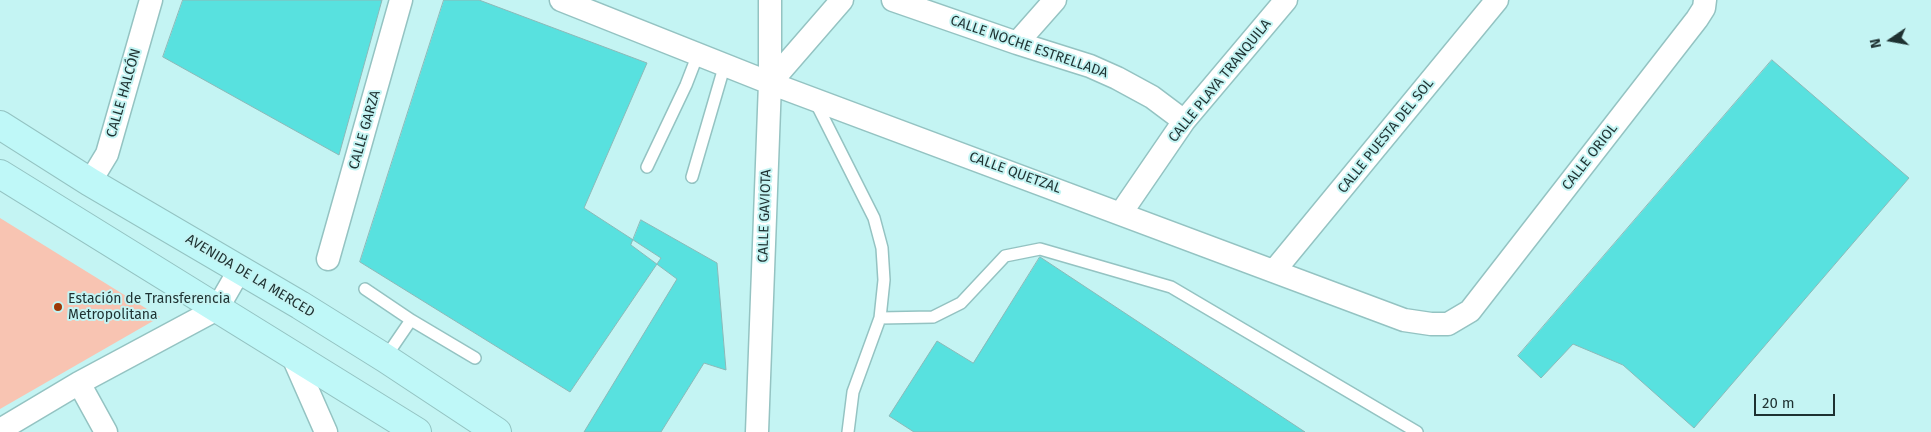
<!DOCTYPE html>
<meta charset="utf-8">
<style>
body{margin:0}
#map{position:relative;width:1931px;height:432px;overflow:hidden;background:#c4f4f3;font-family:"Fira Sans",sans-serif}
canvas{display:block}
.north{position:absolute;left:1866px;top:15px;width:50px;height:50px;-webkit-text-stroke:4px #c4f4f3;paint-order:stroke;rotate:258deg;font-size:14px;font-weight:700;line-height:20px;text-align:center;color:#1e3131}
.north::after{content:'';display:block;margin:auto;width:18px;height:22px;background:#1e3131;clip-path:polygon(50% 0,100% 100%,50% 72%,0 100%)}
.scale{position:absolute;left:1754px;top:394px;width:81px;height:22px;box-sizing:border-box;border:2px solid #1e3131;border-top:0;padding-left:6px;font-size:15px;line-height:18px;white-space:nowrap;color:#1e3131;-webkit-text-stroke:4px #c4f4f3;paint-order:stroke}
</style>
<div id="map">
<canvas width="1931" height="432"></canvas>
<div class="north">N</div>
<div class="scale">20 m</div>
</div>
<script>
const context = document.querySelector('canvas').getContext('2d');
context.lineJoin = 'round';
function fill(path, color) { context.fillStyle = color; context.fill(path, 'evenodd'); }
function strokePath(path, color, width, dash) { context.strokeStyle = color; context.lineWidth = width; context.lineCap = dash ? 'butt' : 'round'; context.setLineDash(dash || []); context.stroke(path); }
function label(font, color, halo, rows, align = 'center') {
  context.font = font + ' "Fira Sans",sans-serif'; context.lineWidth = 4; context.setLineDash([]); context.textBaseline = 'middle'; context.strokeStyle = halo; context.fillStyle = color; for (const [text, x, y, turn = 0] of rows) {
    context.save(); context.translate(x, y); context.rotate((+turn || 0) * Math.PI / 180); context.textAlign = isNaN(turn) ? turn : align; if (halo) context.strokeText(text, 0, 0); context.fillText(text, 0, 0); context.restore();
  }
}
fill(new Path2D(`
 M0 218 160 317 0 409Z`), '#f8c4b2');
const building = new Path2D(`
 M183 0H382L339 155 163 57Z
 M444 0H479L647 63 584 208 661 258 570 392 360 262Z
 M1772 60 1909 178 1694 428 1623 365 1573 344 1541 378 1518 356Z
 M641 220 717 263 726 370 704 363 661 432H584L677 279 631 245Z
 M1040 257 1305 432H914L889 416 937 341 973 363Z`);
fill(building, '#58e1df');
strokePath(building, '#8bb9b8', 1);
const lane = new Path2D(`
 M815 101 874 218 882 248 884 280 880 318 853 392 848 432
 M647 167 686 85 698 54
 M692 177 725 64
 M365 289 411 320
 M880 318 933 317 961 303 1005 256 1040 249 1171 287 1417 432
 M385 358 411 320 475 358`);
const street = new Path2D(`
 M561 0 770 83 1404 320 1431 324H1448L1470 311 1697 19 1704 8 1705 0
 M893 0 1017 43 1090 66 1117 78 1152 97 1184 121
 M1017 43 1055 0
 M770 83 842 0
 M90 182 107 154 151 0
 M1121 213 1184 121 1286 0
 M328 259 401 0
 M1274 271 1497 0
 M293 357 326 432
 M79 383 106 432
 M0 430 79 383 217 309 240 269
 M757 432 770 83V0`);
const secondary = new Path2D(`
 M0 125 90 182 300 305 385 358 497 432
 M0 174 417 432`);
strokePath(lane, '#94c3c2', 14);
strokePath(street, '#94c3c2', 25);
strokePath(secondary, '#94c3c2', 30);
strokePath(lane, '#fff', 11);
strokePath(street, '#fff', 22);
strokePath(secondary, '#bff8f8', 28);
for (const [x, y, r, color] of [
 [58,307,5,"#9d3807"]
]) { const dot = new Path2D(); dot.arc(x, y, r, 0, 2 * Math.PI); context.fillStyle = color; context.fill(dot); strokePath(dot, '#c4f4f3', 2); }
label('14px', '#1e3131', '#c4f4f3', [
 ["CALLE NOCHE ESTRELLADA",1029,47,19],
 ["CALLE PLAYA TRANQUILA",1220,81,-51],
 ["CALLE HALCÓN",124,93,-74],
 ["CALLE GARZA",365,130,-74],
 ["CALLE PUESTA DEL SOL",1386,136,-51],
 ["CALLE ORIOL",1590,157,-52],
 ["CALLE QUETZAL",1015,173,20],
 ["CALLE GAVIOTA",765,216,-88],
 ["AVENIDA DE LA MERCED",250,276,31]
]);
label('14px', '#1e3131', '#c4f4f3', [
 ["Estación de Transferencia",68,299],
 ["Metropolitana",68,315]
], 'left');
</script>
